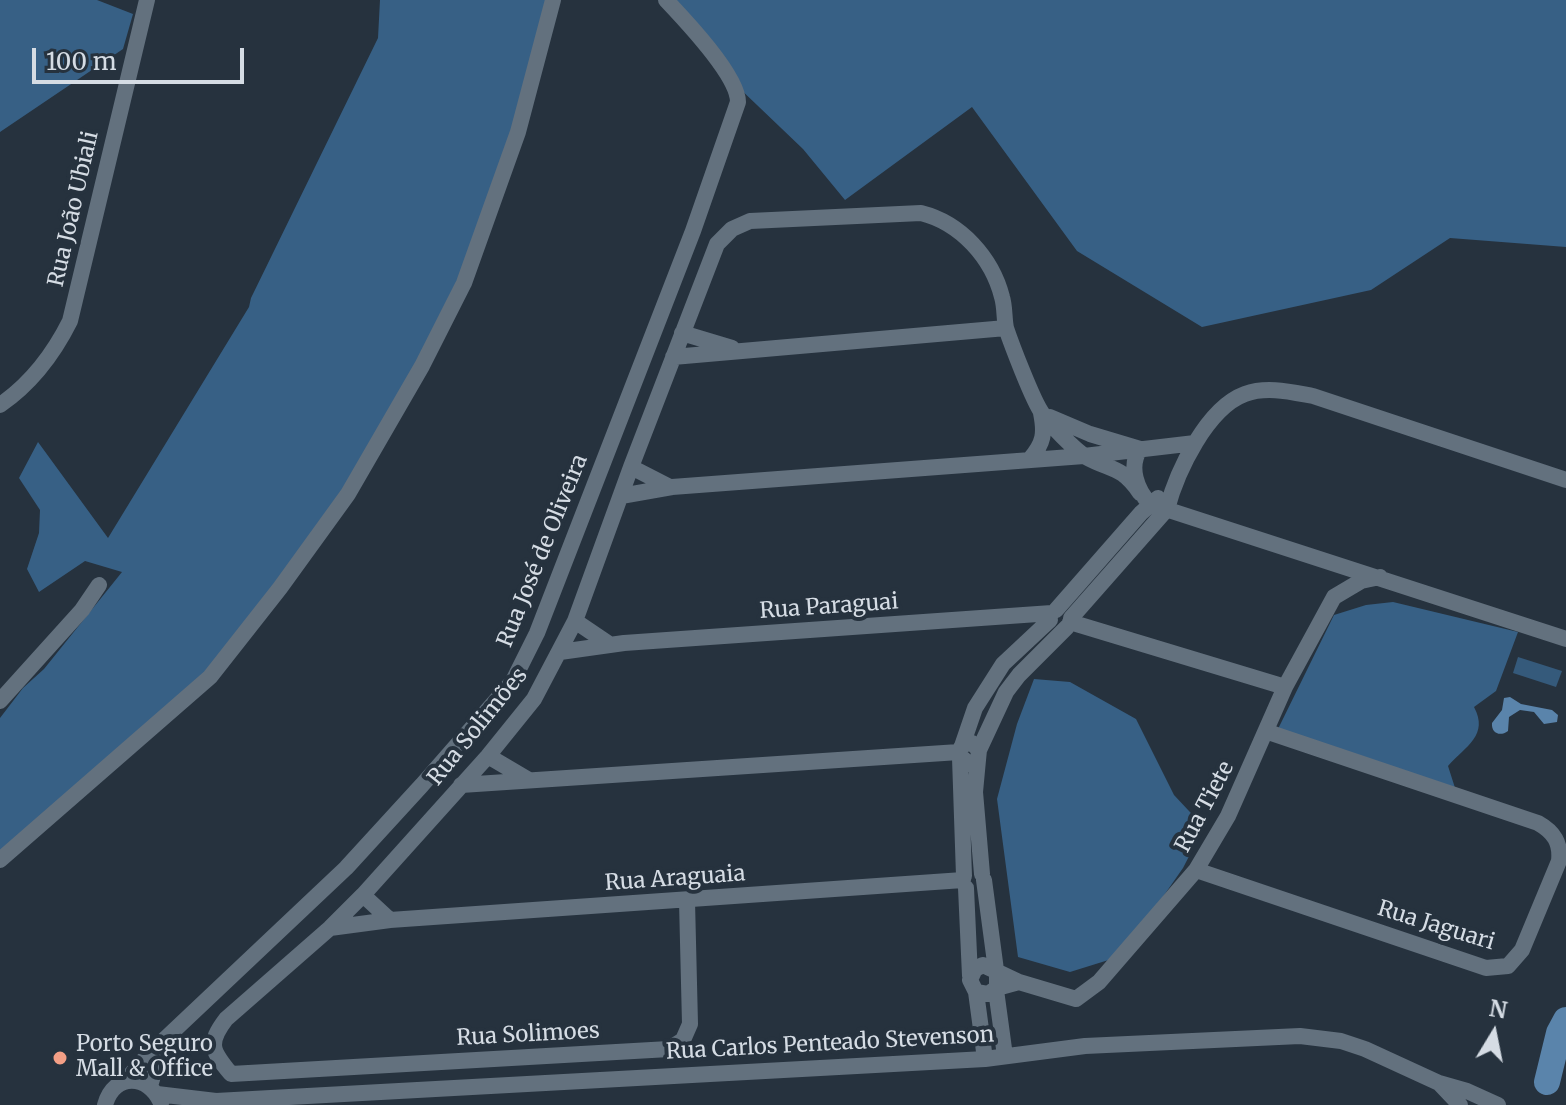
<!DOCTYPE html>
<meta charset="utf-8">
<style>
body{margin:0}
#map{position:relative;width:1566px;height:1105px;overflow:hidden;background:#26323e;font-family:Merriweather,serif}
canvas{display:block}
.north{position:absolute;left:1454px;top:993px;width:80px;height:80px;-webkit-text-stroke:6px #26323e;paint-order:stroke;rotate:10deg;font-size:22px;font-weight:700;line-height:32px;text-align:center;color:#d5dce4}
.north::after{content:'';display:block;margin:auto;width:28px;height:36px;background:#d5dce4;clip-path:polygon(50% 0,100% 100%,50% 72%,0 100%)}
.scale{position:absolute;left:32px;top:48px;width:212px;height:36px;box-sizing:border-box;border:4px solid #d5dce4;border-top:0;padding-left:10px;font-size:24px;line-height:28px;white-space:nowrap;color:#d5dce4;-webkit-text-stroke:6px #26323e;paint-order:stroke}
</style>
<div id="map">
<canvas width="1566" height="1105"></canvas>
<div class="north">N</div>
<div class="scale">100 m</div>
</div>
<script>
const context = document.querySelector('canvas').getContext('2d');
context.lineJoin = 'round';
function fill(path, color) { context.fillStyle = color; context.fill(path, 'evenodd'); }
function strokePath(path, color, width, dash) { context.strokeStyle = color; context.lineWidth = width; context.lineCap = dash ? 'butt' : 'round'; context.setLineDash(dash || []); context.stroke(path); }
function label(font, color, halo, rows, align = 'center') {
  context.font = font + ' Merriweather,serif'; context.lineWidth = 8; context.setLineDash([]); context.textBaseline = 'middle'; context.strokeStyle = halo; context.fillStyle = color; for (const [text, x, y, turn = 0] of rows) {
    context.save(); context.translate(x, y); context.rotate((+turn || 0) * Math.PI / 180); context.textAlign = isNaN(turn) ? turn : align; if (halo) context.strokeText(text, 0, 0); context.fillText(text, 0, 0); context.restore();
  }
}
fill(new Path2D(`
 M1518 657 1562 671 1556 687 1513 673Z`), '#355a7b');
fill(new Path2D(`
 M0 0H97L133 14 123 49 0 132Z
 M380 0H553L488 220 378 445 210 677 0 860V718L23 688 44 669 122 572 85 561 39 592 27 569 39 533 40 510 19 478 38 442 108 538 249 307 251 298 378 38Z
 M666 0H1566V247L1450 238 1371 290 1202 327 1077 251 972 107 845 200 803 149 735 84Z
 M1393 602 1518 632 1496 691 1474 707C1489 735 1466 746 1448 766L1456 791 1278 729 1334 615 1366 605Z
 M1034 679 1070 682 1136 719 1174 795 1204 827 1183 868 1153 911 1115 958 1070 972 1018 957 997 799 1017 724Z`), '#376085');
fill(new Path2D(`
 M1510 697 1521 704 1552 710 1558 715 1557 722 1544 724 1534 712 1520 710 1509 717 1508 731C1500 737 1491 733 1492 723L1502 710 1504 698Z`), '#5a84ab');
strokePath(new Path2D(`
 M1547 1082 1559 1033 1566 1020`), '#5a84ab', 26);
strokePath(new Path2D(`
 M682 333 732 348
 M673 357 1006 328
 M0 405C32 383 53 355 70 321L147 0
 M1050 417 1090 434 1140 449C1128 467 1137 490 1150 504L1566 639
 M1030 459C1044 443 1045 433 1041 413
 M631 467 670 487
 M621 496 672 487 1084 456 1195 443
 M1056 610 1141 513 1158 498
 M1071 618 1167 509C1177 471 1207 408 1245 394 1267 386 1291 392 1313 396L1566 480
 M575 621 609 644
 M1070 622 1285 687
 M560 652 624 643 1052 613
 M0 701 82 610 99 585
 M962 746 975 708 1003 664 1050 620
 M979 750 972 743C964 743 959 747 959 755L969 764 978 760 979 750 1006 692 1019 675 1067 627
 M488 756 527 779
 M960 758 964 876
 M978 760 975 792 982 874
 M461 785 959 752
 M0 860 210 677 280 588 348 494 422 366 464 283 518 132 553 0
 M1196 870 1486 968 1508 966 1522 950 1559 861C1561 843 1554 832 1538 823L1268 732
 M984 880 996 970
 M966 888 970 976
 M363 895 390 920
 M687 901 690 1024 683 1040 669 1049 231 1074C212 1051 207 1044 226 1019L330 928 363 895 488 756 534 699 575 621 631 467 717 244 732 229 750 221 921 213C961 223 992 258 1002 297 1005 307 1004 318 1006 328 1011 343 1033 401 1042 413 1049 424 1075 450 1086 457 1111 471 1121 465 1140 493
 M330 928 390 920 963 880
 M1019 982 1076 999 1099 982 1196 870 1228 816 1285 687 1334 597 1361 581 1380 577
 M997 988 1019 982 983 965 975 969 970 980 976 992 988 994 997 988V972
 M996 990 1005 1056
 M976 992 985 1059
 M124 1082 148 1055 346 868 422 785 513 681 537 633 693 231 738 102C738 76 685 20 666 0
 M1440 1084 1460 1105
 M150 1086 163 1043
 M157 1094 216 1101 985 1059 1085 1046 1300 1036 1341 1041 1365 1049 1439 1083 1467 1091 1498 1105
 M105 1105C114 1072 149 1074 161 1103`), '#63717e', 16);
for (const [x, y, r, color] of [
 [60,1058,8,"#f39f86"]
]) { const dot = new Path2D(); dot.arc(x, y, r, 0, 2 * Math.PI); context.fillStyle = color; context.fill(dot); strokePath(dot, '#26323e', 3); }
label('22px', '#d5dce4', '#26323e', [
 ["Rua João Ubiali",74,209,-77],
 ["Rua José de Oliveira",543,551,-68],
 ["Rua Paraguai",829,607,-4],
 ["Rua Solimões",478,727,-51],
 ["Rua Tiete",1205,807,-62],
 ["Rua Araguaia",675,879,-4],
 ["Rua Jaguari",1436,926,17],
 ["Rua Solimoes",528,1035,-3],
 ["Rua Carlos Penteado Stevenson",830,1044,-3]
]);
label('22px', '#d5dce4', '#26323e', [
 ["Porto Seguro",76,1045],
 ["Mall & Office",76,1070]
], 'left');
</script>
